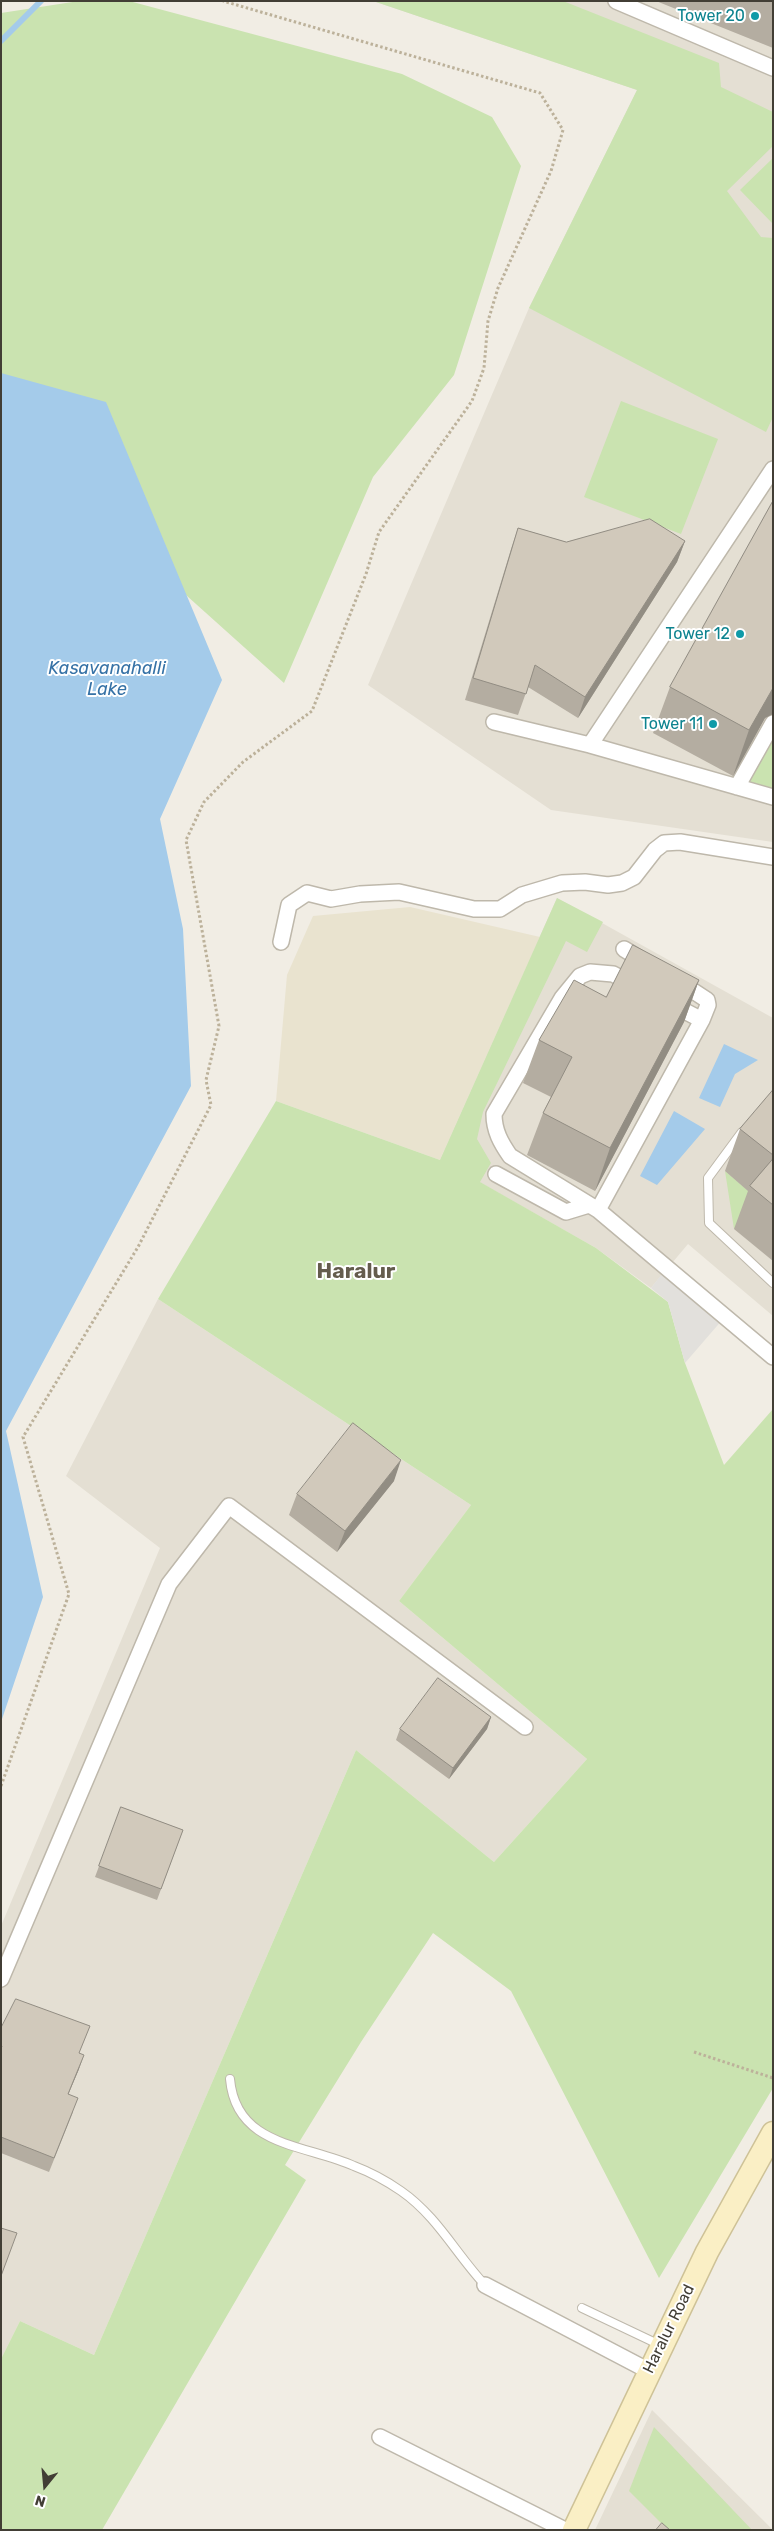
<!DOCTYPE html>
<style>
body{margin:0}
#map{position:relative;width:774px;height:2531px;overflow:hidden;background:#f1ede4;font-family:Rubik,sans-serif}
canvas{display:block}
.frame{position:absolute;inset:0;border:2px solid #423e35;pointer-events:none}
.north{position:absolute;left:20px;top:2461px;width:50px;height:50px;-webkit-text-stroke:4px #fff;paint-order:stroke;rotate:197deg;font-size:14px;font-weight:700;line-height:20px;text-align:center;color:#423e35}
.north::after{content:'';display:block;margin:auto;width:18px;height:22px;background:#423e35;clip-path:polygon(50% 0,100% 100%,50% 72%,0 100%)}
</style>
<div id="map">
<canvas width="774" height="2531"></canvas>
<div class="frame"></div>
<div class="north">N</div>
</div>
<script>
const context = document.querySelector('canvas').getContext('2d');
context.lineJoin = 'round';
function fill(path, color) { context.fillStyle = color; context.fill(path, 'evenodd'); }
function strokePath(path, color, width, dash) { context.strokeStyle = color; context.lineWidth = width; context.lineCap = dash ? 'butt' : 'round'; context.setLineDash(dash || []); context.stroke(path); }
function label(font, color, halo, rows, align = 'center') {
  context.font = font + ' Rubik,sans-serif'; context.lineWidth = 4; context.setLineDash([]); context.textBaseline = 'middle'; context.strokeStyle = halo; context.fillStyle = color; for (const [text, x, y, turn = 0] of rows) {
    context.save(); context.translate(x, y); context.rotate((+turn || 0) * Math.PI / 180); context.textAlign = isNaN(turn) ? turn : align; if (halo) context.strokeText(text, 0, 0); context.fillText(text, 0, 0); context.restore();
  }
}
fill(new Path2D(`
 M373 1H773V842L551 810 368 685 529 308 637 90Z
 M557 898 773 1018V1316L688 1244 651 1288 596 1248 440 1160Z
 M158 1299 471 1505 399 1601 587 1759 494 1862 356 1750 94 2355 20 2321 1 2359V1926L160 1548 66 1476Z
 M652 2410 773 2530H595Z`), '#e4dfd3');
fill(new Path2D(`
 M410 907 540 937 440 1160 276 1101 287 975 313 916Z`), '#e9e3cf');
fill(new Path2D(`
 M79 1H129L402 74 492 117 521 166 454 375 373 477 284 683 1 429V13Z
 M373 1H563L719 63 721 87 773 112V146L727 191 761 237 773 238V417L766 432 529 308 637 90Z
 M773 158V224L740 190Z
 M621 401 718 439 681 534 584 497Z
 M773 737V791L748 784Z
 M557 898 603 922 587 952 566 941 483 1112 477 1139 491 1163 480 1182 596 1248 668 1302 685 1363 724 1465 773 1409V2088L659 2278 511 1991 433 1933 361 2042 285 2165 306 2180 102 2530H1V2359L20 2321 94 2355 356 1750 494 1862 587 1759 399 1601 471 1505 158 1299 276 1101 440 1160Z
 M725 1171 759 1200 734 1229Z
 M654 2427 752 2530H668L629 2491Z`), '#cae3b0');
fill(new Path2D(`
 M664 1271 723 1319 685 1363 668 1302 651 1288Z`), '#e2e0dc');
fill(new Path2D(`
 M1 373 106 402 222 680 160 819 183 929 191 1086 6 1431 43 1597 1 1722Z
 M724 1044 758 1060 735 1074 720 1107 699 1098Z
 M674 1111 705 1129 657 1185 640 1176Z`), '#a4cbea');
strokePath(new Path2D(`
 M1 41 41 1`), '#a4cbea', 6);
const lane = new Path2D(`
 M742 1132 708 1178 709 1223 773 1283
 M230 2079C236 2147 305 2144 354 2166 370 2172 388 2182 401 2191 437 2216 456 2254 485 2285
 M582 2308 660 2345`);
const street = new Path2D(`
 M616 1 773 68
 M773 469 590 745 773 797
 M494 722 590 745
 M737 787 773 723
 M281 942 289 905 307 893 331 899 360 894 399 892 474 909H500L522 895 562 883 585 882 608 885 622 883 634 877 655 850 664 843 680 842 773 857
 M624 949 645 962
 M590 972 613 974 702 1020 598 1210 510 1156C501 1143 494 1131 494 1114L562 998 580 976Z
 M678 981 707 1000 708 1005 702 1020
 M496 1174 566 1212 589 1205
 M598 1210 773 1357
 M1 1979 169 1584 229 1506 525 1727
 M485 2285 649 2371
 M380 2437 565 2530`);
const secondary = new Path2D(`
 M574 2530 707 2252 773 2133`);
strokePath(lane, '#beb8ab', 10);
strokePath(street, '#beb8ab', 18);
strokePath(secondary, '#cec297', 25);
strokePath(new Path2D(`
 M1 1786 69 1594 23 1437 138 1247 211 1105 206 1080 219 1026 186 840 204 802 243 762 312 711 366 574 379 532 472 401 484 368 488 321 498 288 551 171 563 130 540 93 223 1
 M694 2052 773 2078`), '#bcb19a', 3, [2.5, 2.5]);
strokePath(lane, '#fff', 8);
strokePath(street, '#fff', 15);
strokePath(secondary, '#faefc5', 22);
fill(new Path2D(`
 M656 1H773V48Z
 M773 501V714L765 718 733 776 653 733 670 687Z
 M518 528 566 542 685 541 677 562 578 718 528 687 518 715 465 700 511 549Z
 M699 980 684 1022 595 1191 527 1155 543 1113 551 1097 523 1083 539 1040 606 997Z
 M773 1090V1261L734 1229 748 1191 725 1171 740 1129Z
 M394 1481 337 1552 289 1515 297 1494Z
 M491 1717 487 1729 449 1779 396 1740 400 1729Z
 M121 1807 183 1830 157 1900 95 1877Z
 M1 2028 80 2053 79 2069 68 2094 73 2112 49 2172 1 2153Z`), '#b4ada1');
fill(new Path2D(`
 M685 541 677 562 578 718 585 697Z
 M773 688V714L765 718 733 776 749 730Z
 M699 980 684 1022 595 1191 610 1148Z
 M401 1460 394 1481 337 1552 345 1531Z
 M491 1717 487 1729 449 1779 453 1768Z
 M84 2055 79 2069 63 2107 68 2094Z`), '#928d83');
const building = new Path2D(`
 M773 501V688L749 730 670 687Z
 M650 519 685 541 585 697 535 665 526 694 473 678 518 528 566 542Z
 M633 945 699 980 610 1148 543 1113 572 1057 539 1040 574 980 606 997Z
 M773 1090V1155L740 1129Z
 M773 1159V1205L750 1186Z
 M353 1423 401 1460 345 1531 297 1494Z
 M438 1678 491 1717 453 1768 400 1729Z
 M121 1807 183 1830 161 1889 99 1866Z
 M16 1999 90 2026 79 2053 84 2055 68 2094 78 2098 54 2158 1 2137V2049L2 2046 1 2045V2028Z
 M1 2228 17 2233 1 2276Z
 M662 2523 670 2530H656Z`);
fill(building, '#d1c9bb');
strokePath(building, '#928d83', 1);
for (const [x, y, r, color] of [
 [755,16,5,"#0f9aa8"],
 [740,634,5,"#0f9aa8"],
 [713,724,5,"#0f9aa8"]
]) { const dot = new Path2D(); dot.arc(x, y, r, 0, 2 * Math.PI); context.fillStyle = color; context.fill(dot); strokePath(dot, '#fff', 2); }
label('16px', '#0d838f', '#fff', [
 ["Tower 20",745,16],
 ["Tower 12",730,634],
 ["Tower 11",703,724]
], 'right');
label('16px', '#423e35', '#fff', [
 ["Haralur Road",669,2329,-64]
]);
label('italic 18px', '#3672a6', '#fff', [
 ["Kasavanahalli",107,669],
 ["Lake",107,690]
]);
label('bold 21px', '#645c4d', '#fff', [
 ["Haralur",356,1272]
]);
</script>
